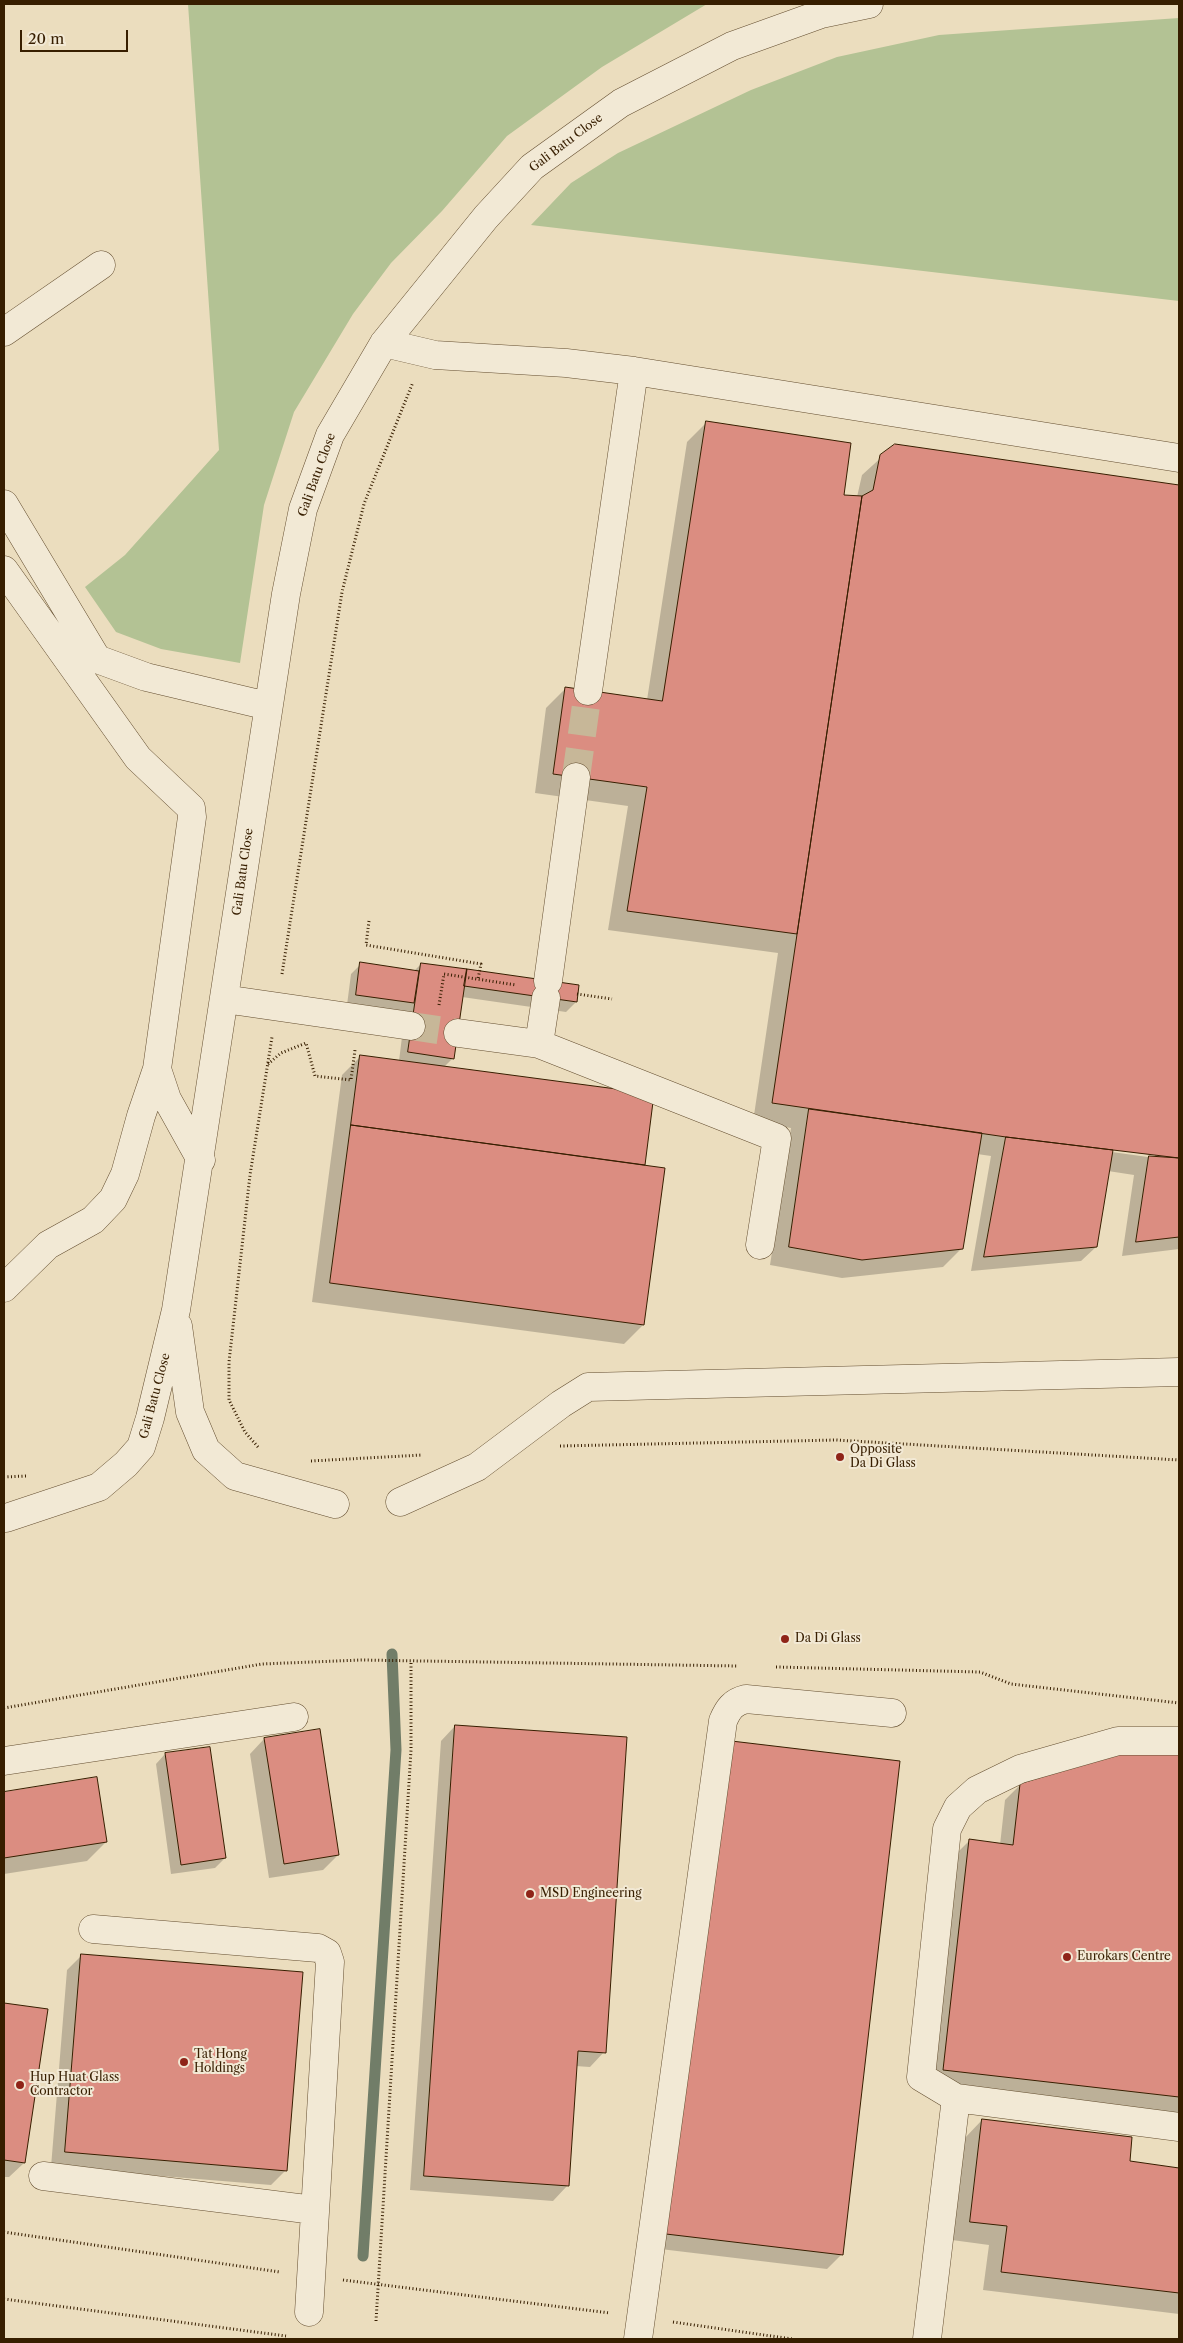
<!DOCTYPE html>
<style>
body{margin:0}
#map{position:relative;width:1183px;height:2343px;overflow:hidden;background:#ebddbe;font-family:"Libre Caslon Text",serif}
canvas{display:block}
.frame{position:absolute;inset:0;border:5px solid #371e00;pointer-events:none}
.scale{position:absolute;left:20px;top:30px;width:108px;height:22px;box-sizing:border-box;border:2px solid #371e00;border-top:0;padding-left:6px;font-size:15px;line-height:18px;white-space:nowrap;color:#371e00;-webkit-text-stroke:4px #f2e9d5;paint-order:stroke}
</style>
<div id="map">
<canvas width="1183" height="2343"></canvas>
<div class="frame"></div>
<div class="scale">20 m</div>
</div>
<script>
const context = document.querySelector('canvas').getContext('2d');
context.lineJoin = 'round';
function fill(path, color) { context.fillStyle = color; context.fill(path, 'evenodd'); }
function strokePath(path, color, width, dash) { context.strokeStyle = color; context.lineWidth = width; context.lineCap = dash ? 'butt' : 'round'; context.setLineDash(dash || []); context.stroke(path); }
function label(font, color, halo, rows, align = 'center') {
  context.font = font + ' "Libre Caslon Text",serif'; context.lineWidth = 4; context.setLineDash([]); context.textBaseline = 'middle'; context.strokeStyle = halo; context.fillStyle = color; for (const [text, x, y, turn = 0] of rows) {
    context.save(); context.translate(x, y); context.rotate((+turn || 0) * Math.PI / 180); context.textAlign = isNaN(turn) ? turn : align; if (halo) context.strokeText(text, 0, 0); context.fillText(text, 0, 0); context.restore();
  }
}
fill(new Path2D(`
 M188 4H707L602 67 507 136 442 211 391 263 353 314 294 412 264 505 240 663 161 649 116 632 85 587 125 555 219 450Z
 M1179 18V301L531 225 571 183 618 153 751 90 837 57 939 35Z`), '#b3c294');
fill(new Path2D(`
 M706 423 843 496 857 497 862 475 895 445 1179 487V1249L1122 1256 1134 1175 1108 1171 1096 1247 1081 1261 971 1271 991 1156 977 1154 962 1248 943 1267 842 1278 770 1265 791 1128 753 1122 778 953 608 930 628 806 535 793 546 708 565 689 647 700 687 442ZM1112 1149 1155 1155V1158L1112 1152Z
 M361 964 414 971 421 964 576 1002 566 1012 462 997 453 1058 444 1067 652 1095 643 1166 664 1169 643 1325 624 1344 312 1302 342 1075 361 1056 399 1061 405 1013 347 1005 351 974Z
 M455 1726 604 2052 590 2067 575 2066 567 2186 553 2201 410 2190 441 1741Z
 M264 1739 338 1855 323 1870 269 1878 250 1754Z
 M165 1754 225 1858 215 1868 171 1874 156 1764Z
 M1179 1755V2113L929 2084 954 1856 969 1841 1000 1845 1005 1800 1020 1785 1118 1756Z
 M709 1756 842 2254 827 2269 652 2248Z
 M96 1779 106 1842 87 1861 4 1874V1793Z
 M82 1955 286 2170 271 2185 51 2167 67 1970Z
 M4 2004 46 2010 24 2163 9 2177H4Z
 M982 2120 1128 2163 1179 2169V2314L983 2290 989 2245 952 2240 963 2140Z`), '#0003');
strokePath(new Path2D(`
 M363 2256 396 1750 392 1654`), '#717d68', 11);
const building = new Path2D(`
 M706 421 851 443 844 495 862 496 797 934 627 911 647 787 553 774 565 687 662 701Z
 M895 444 1179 485V1158L1006 1137 772 1103 862 496 873 490 880 455Z
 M360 962 419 971 414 1003 356 995Z
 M421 963 467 969 454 1059 408 1052Z
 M467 969 579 985 577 1002 464 986Z
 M360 1055 654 1094 645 1165 351 1125Z
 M809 1109 982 1133 963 1249 862 1260 789 1247Z
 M351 1125 665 1168 644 1325 330 1283Z
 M1006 1137 1113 1150 1097 1247 984 1257Z
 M1149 1156 1179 1158V1237L1136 1242Z
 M455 1725 627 1737 606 2053 578 2051 569 2186 424 2176Z
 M320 1729 339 1855 284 1864 264 1738Z
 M723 1740 900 1761 843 2255 666 2234Z
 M210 1747 226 1858 181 1865 165 1753Z
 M1117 1754H1179V2097L943 2070 969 1839 1013 1845 1020 1784Z
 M97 1777 107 1842 4 1858V1792Z
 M81 1954 303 1972 287 2171 65 2152Z
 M4 2003 48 2009 25 2163 4 2160Z
 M982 2119 1132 2137 1130 2161 1179 2168V2293L1001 2272 1007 2226 970 2222Z`);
fill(building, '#db8d81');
strokePath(building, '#371e00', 1);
strokePath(new Path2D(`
 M576 777 588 691
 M411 1026 458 1033`), '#c7b798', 28, [28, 14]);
const minor = new Path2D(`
 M4 332 101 265
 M384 343 435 355 566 363 634 371 1179 458
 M4 504 97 659 146 677 268 706
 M4 570 138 758 191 808 192 817 157 1069 167 1099 201 1160
 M588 691 634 371
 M548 981 576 777
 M224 999 411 1026
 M458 1033 539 1044 777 1138 760 1245
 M539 1044 546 998
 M4 1288 48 1245 93 1220 113 1199 125 1174 141 1116 157 1069
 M178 1326 190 1412 206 1450 235 1476 335 1504
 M400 1502 477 1467 561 1404 588 1387 1179 1372
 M6 1518 99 1487 126 1464 141 1447 150 1418 176 1310 286 594 303 509 330 435 384 343 486 217 532 167 621 103 732 46 821 14 869 4
 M1179 1741H1118L1020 1769 977 1790 958 1807 947 1829 921 2077 956 2098 1179 2127
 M4 1761 294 1717
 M93 1929 318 1948 327 1953 330 1962 309 2312
 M43 2176 314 2210
 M638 2339 723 1721C728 1709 733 1702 746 1699L892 1713
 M927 2339 956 2098`);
strokePath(minor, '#644e30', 29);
strokePath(new Path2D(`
 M369 921 366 945 481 964 478 979
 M282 974 342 592 364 504 413 382
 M577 994 612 999
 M439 1005 444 974 516 985
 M268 1064 281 1053 306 1043 315 1076 351 1080 355 1050
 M560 1446 836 1440 1179 1460
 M258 1447 245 1432 229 1400V1362L250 1175 272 1037
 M311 1461 422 1455
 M4 1477 26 1476
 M776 1667 980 1672 1011 1684 1179 1703
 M4 1708 262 1664 361 1660 737 1666
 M4 2232 280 2272
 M343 2280 610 2313
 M4 2299 286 2336
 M376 2321 411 1750V1661
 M673 2322 792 2339`), '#371e00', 3, [1, 2.5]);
strokePath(minor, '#f2e9d5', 28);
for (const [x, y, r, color] of [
 [840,1457,5,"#8f2418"],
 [785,1639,5,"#8f2418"],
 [530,1894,5,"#8f2418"],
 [1067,1957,5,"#8f2418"],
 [184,2062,5,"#8f2418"],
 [20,2085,5,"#8f2418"]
]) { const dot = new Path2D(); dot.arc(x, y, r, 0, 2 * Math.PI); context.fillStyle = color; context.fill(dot); strokePath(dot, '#f2e9d5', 2); }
label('12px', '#371e00', '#f2e9d5', [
 ["Gali Batu Close",566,143,-37],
 ["Gali Batu Close",317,475,-70],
 ["Gali Batu Close",243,872,-82],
 ["Gali Batu Close",155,1396,-75]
]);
label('12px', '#371e00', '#f2e9d5', [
 ["Opposite",850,1450],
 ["Da Di Glass",850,1464],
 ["Da Di Glass",795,1639],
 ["MSD Engineering",540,1894],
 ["Eurokars Centre",1077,1957],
 ["Tat Hong",194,2055],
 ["Holdings",194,2069],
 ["Hup Huat Glass",30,2078],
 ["Contractor",30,2092]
], 'left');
</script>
